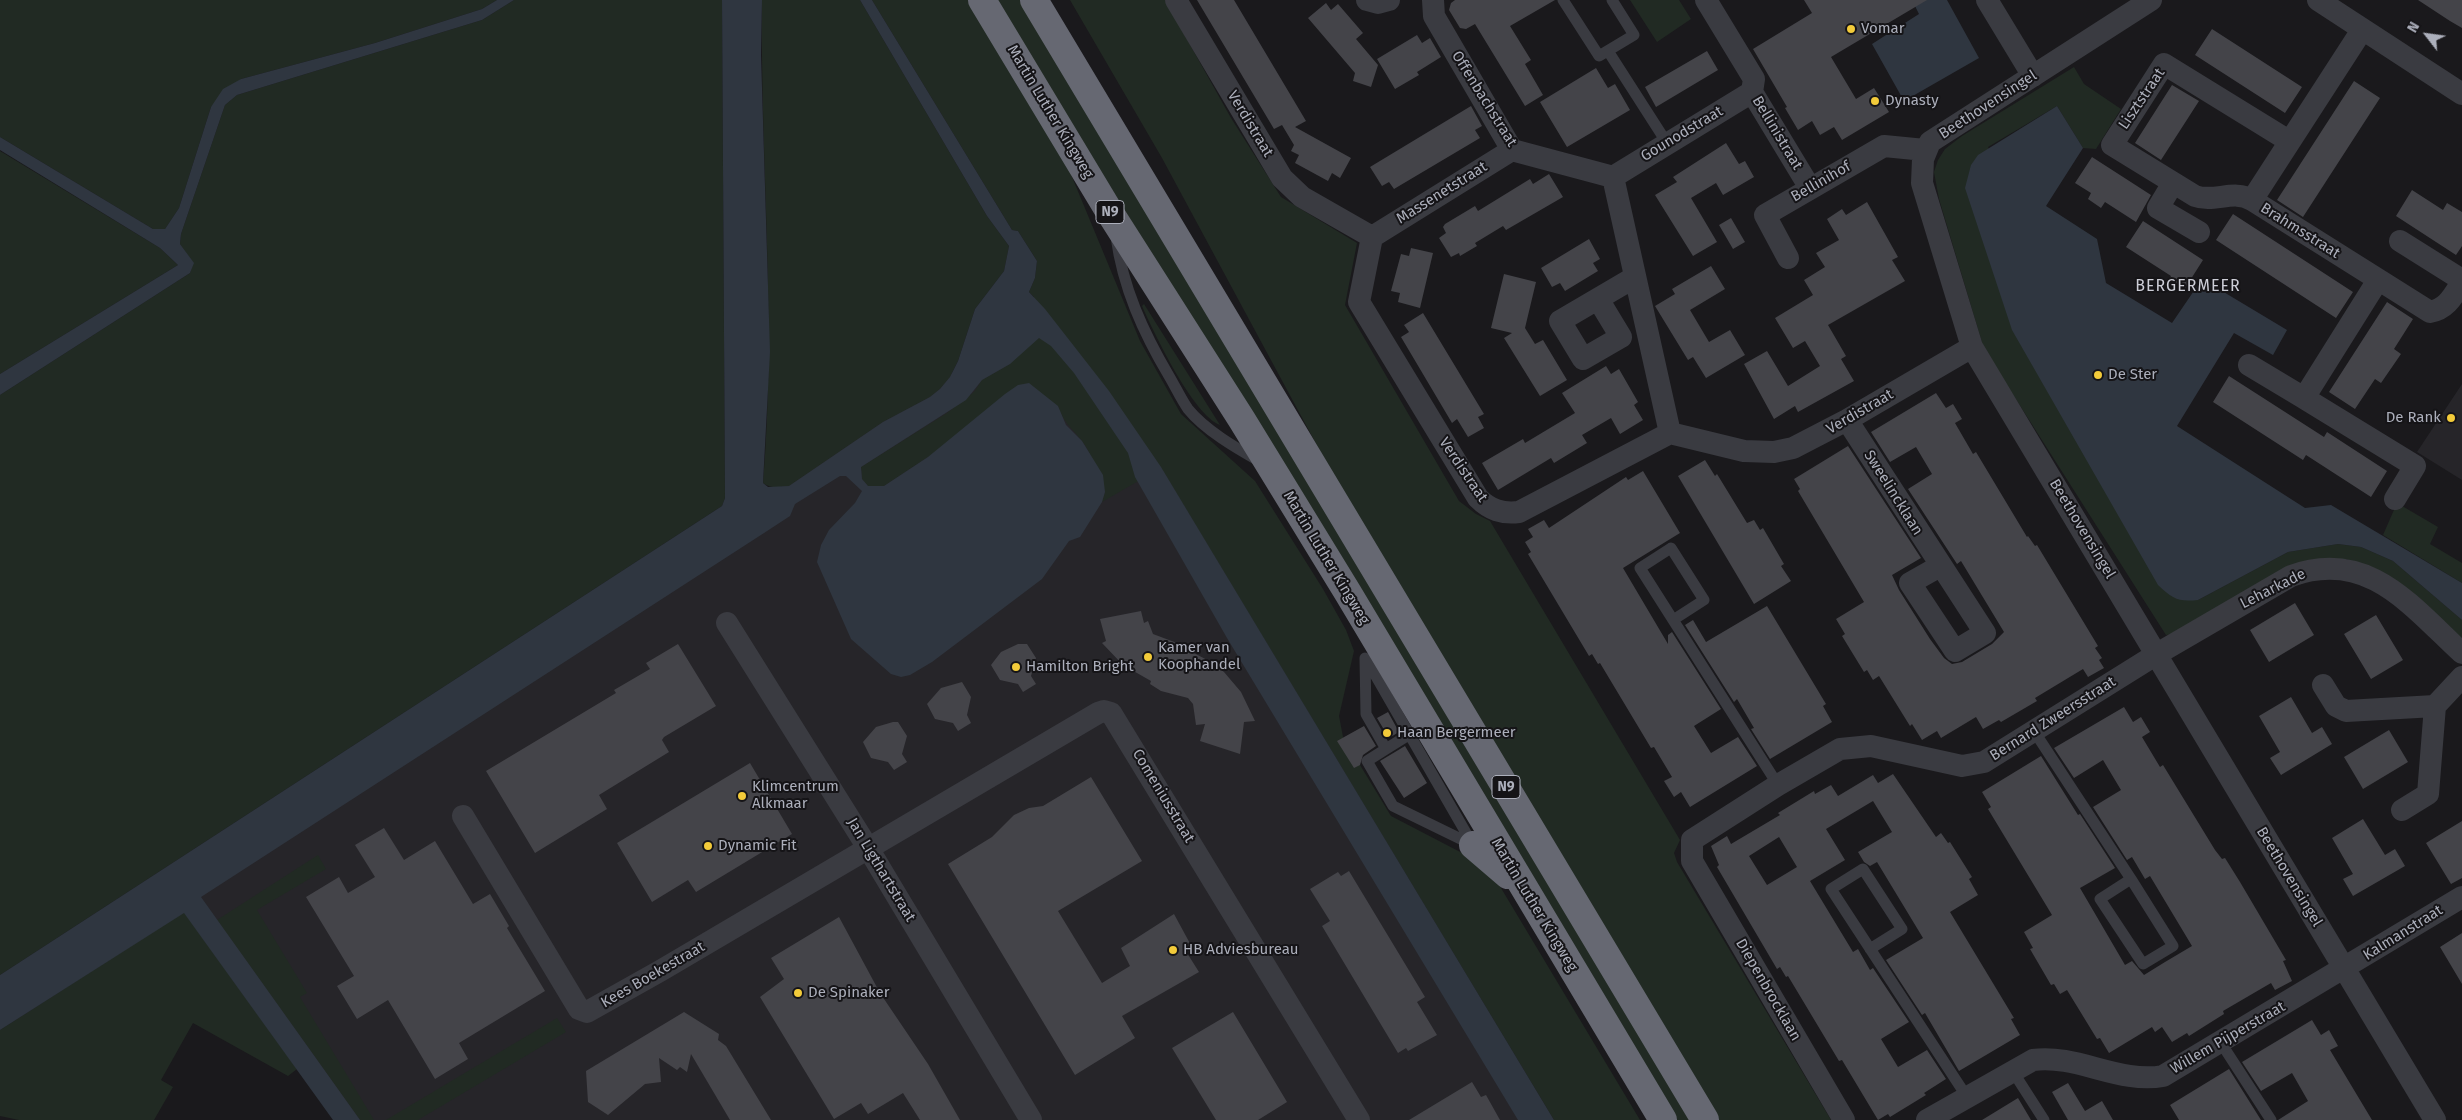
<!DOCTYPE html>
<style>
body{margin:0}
#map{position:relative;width:2462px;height:1120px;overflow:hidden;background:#1a191c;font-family:"Fira Sans",sans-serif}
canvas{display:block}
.north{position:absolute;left:2402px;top:10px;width:50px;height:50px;-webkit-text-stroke:4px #151417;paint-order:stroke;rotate:300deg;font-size:14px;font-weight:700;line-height:20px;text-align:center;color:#acafbb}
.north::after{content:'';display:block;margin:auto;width:18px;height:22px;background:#acafbb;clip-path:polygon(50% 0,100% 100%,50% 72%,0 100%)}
</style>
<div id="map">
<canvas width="2462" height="1120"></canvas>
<div class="north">N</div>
</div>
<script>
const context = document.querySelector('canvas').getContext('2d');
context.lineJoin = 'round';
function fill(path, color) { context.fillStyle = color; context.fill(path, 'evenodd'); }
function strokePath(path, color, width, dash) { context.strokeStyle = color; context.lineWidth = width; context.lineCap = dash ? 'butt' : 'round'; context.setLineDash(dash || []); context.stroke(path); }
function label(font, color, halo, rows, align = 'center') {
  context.font = font + ' "Fira Sans",sans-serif'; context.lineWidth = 4; context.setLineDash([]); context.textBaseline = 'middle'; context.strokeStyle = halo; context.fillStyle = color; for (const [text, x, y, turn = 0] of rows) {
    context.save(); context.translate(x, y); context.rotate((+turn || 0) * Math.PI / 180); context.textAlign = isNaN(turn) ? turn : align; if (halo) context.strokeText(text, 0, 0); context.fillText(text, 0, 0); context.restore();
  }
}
fill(new Path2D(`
 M1039 315 1541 1120H344L177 889Z
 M2462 384V480L2417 452Z`), '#262529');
fill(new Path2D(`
 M0 0H497L482 9 375 43 241 79 211 107 179 208 165 229H153L0 137Z
 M514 0H722L725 498 722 506 0 975V395L190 273 193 263 180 244 181 234 225 105 237 95 482 20Z
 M762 0H860L987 216 1009 246 1004 271 975 309 958 361 950 377 940 389 930 397 883 422 789 486C779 487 771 489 763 483 777 322 760 161 762 0Z
 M872 0H970L1065 160 1140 341 1181 414 1255 481 1323 589 1346 630 1354 651 1339 716 1343 737 1391 816 1466 855 1495 878 1640 1120H1554L1161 468 1102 502 1105 492C1098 476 1093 455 1082 441 1072 428 1063 422 1058 406L928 457 884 486H868L862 479 861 467 947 413 974 392 982 380 1010 364 1034 297 1029 292 1035 278 1037 261 1018 231 1012 230Z
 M995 0H1023L1692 1120H1677L1202 336Z
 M1070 0H1165L1231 118 1281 197 1357 243 1345 305 1459 501 1476 514 1490 521 1680 840 1674 853 1677 862 1831 1120H1718L1334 477 1162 158Z
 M1630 0H1679L1691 19 1657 42Z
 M2074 67 2084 84 2121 109 2096 149 2083 148 2057 106 1988 147 2198 600 2288 552 2338 544 2361 547 2393 561 2462 620V642L2347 559 2185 633 2166 635 1984 349 1939 199 1934 172 1938 160 1945 149 1962 136Z
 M0 151 160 248 178 265 0 374Z
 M1144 304 1220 425C1193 415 1154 333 1142 306Z
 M2397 503 2438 527 2430 544 2462 563V583L2383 535Z
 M318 855 326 869 257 910 307 993 300 997 374 1120H360L217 920Z
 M184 912 297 1069 288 1076 193 1023 161 1080 173 1087 154 1120H19L0 1116V1030Z
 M557 1018 566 1032 418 1120H386Z`), '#212a23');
fill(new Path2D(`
 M497 0H514L482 20 237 95 225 105 181 234 180 244 194 263 190 273 0 395V374L178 265 160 248 0 150V137L153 229H165L179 208 211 107 223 89 241 79 375 43 482 9Z
 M722 0H762L761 55 770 352 763 483 768 487 789 486 883 422 930 397 940 389 950 377 958 361 975 309 1004 271 1009 246 987 216 860 0H872L1012 230 1018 231 1037 261 1035 278 1029 292 1045 309 1109 391 1161 467 1554 1120H1518L1227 638 1135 477 1128 453 1074 373 1051 346 1039 338 1010 364 982 380 966 400 861 467 862 479 868 486H884L928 457 1005 394 1018 385 1029 383 1058 406 1066 425 1082 441 1103 475 1105 492 1102 502 1080 537 1069 541 1042 579 932 662 910 675 901 677 891 674 851 639 817 562 821 545 829 530 855 503 862 491 846 476H840L795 504 790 516 764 533 201 897 360 1120H333L184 913 0 1030V975L722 506 725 498Z
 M1912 0H1947L1979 58 1904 101 1872 44 1919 14Z
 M2057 106 2083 148 2046 206 2097 239 2106 283 2172 323 2202 279 2287 330 2273 355 2234 333 2177 426 2305 508 2331 505 2462 583V620L2393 561 2361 547 2338 544 2288 552 2198 600C2178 602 2173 599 2158 585L2012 330 1965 188 1971 165 1978 155Z`), '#2f3640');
fill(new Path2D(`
 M1197 0H1234L1306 121 1295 127 1351 158 1340 178 1332 173 1328 181 1295 163 1299 155 1291 151 1294 145 1282 125 1274 129Z
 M1455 0H1555L1510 26 1531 60 1525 64 1543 95 1525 106 1475 24 1466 29 1460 28 1449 10 1451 3Z
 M1804 0H1927L1831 57 1856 99 1874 88 1889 112 1842 140 1834 127 1820 135 1812 121 1798 130 1785 108 1787 107 1753 49 1812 13Z
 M2418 0H2462V28L2450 21Z
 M1326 3 1331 10 1338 4 1363 33 1356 39 1378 65 1371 87 1353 81 1355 73 1308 18Z
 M2212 29 2302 87 2285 113 2195 55Z
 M1417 35 1422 43 1430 38 1441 57 1417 72 1419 75 1395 89 1377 59Z
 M1707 51 1718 70 1656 107 1645 87Z
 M1596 68 1608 88 1615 84 1630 110 1567 147 1540 102Z
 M2354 81 2380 98 2303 217 2277 200Z
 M2172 85 2199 101 2161 160 2135 143Z
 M1471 106 1482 126 1475 130 1480 138 1394 189 1389 182 1382 186 1370 167Z
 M1726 143 1739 164 1745 161 1754 177 1723 195 1716 183 1691 198 1717 242 1693 256 1655 195 1677 182 1673 177Z
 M2092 157 2151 195 2136 222 2105 202 2101 208 2088 199 2091 193 2075 183Z
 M1549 174 1563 197 1506 230 1503 226 1475 243 1477 246 1460 256 1459 253 1451 257 1439 238 1446 233 1443 227 1445 224 1475 206 1478 211 1530 179 1533 184Z
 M2412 190 2443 210 2447 203 2462 212V246L2456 255 2396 216Z
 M1867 202 1898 257 1892 260 1905 281 1828 325 1846 356 1841 359 1854 381 1798 412 1795 406 1774 419 1744 364 1767 351 1788 386 1820 366 1805 341 1793 348 1775 318 1813 295 1804 280 1825 267 1816 253 1839 240 1827 219 1842 209 1846 215Z
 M2233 214 2353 292 2336 318 2216 240Z
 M1731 218 1745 242 1733 249 1719 225Z
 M2143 221 2203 260 2182 293 2167 283 2171 276 2126 247Z
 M1589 239 1600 259 1593 263 1598 271 1565 291 1560 283 1552 287 1541 268Z
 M1411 248 1433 253 1420 308 1398 302 1400 293 1391 291 1401 254 1409 256Z
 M1711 266 1725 289 1690 310 1709 342 1730 330 1745 355 1706 378 1693 357 1688 360 1655 306 1675 294 1672 289Z
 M1504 274 1536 282 1525 328 1535 344 1543 340 1567 380 1540 396 1504 338 1512 333 1491 328Z
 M2387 302 2413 319 2394 349 2401 354 2381 383 2375 379 2355 409 2329 392Z
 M1423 313 1484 414 1478 417 1484 428 1468 437 1457 419 1452 423 1401 337 1409 332 1404 325Z
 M1606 366 1611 374 1619 369 1638 402 1634 405 1643 420 1620 434 1611 418 1582 435 1587 443 1554 463 1551 458 1498 490 1482 463 1523 439 1525 443 1575 413 1562 393Z
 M2229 376 2324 437 2327 432 2387 471 2371 497 2306 455 2303 460 2213 402Z
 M1936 393 1946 408 1953 404 1962 419 1955 423 1973 454 1976 452 2027 537 2028 536 2035 546 2037 545 2098 646 2095 648 2102 658 2099 660 2104 668 2088 677 2083 669 2035 698 2037 701 2001 722 1999 720 1983 729 1976 717 1941 738 1937 731 1922 740 1912 724 1910 726 1879 676 1873 680 1867 670 1864 672 1842 636 1845 634 1836 619 1864 602 1798 491 1800 489 1794 479 1848 446 1921 558 1892 575 1899 590 1930 639 1944 658 1952 664 1962 662 1992 644 2004 632 1961 561 1957 564 1908 489 1932 474 1916 447 1890 462 1871 432Z
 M1705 460 1715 476 1717 474 1747 523 1754 520 1760 530 1763 528 1784 564 1781 566 1791 581 1754 604 1678 476Z
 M1643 471 1680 533 1623 568 1668 644V635L1672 632 1721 709 1694 726 1711 753 1738 737 1757 766 1690 807 1681 792 1674 797 1664 781 1672 777 1654 747 1651 748 1600 663 1598 664 1592 654 1589 656 1528 554 1531 552 1525 542 1533 537 1528 529 1544 520 1549 528 1552 526 1626 477 1628 480Z
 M2295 603 2314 635 2269 662 2250 630Z
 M1767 606 1826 704 1823 706 1832 722 1770 759 1751 729 1754 728 1737 699 1734 702 1685 625 1693 620 1706 642Z
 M1141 611 1144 623 1148 621 1153 634 1193 649 1192 652 1211 662 1224 672 1241 692 1255 721 1244 722 1240 754 1200 741 1205 724 1196 725 1193 704 1188 698 1161 691 1150 684 1151 681 1123 665 1102 643 1106 641 1100 619Z
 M2376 615 2403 660 2371 679 2344 634Z
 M678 644 716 706 664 737 662 740 669 752 599 795 607 809 535 853 486 771 616 693 614 690 650 669 646 663Z
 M1018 644H1027L1036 658 1031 676 1036 684 1023 692 1018 684 1000 680 991 665 1001 652Z
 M962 682 971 697 967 715 971 723 958 731 953 723 935 719 927 704 941 688Z
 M2291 697 2312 733 2322 727 2332 744 2281 775 2270 758 2280 752 2259 716Z
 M2124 707 2133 722 2141 717 2150 732 2142 737 2160 767 2163 765 2215 850 2222 859 2225 858 2240 882 2286 960 2283 961 2292 981 2275 990 2271 983 2223 1011 2224 1014 2189 1036 2187 1033 2172 1042 2162 1027 2155 1032 2152 1027 2109 1053 2100 1038 2097 1039 2067 990 2060 994 2054 984 2051 985 2030 949 2033 948 2024 932 2052 915 1988 809 1991 807 1982 792 2041 756 2078 815 2080 814 2115 868 2080 888 2125 965 2132 961 2144 975 2165 962 2192 946 2150 876 2145 879 2132 857 2127 860 2093 807 2121 790 2103 760 2074 778 2054 748Z
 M1388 712 1399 732 1389 738 1377 718Z
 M893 722H898L907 736 902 754 907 762 894 770 888 762 871 758 863 742 876 727Z
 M1364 726 1376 746 1363 755 1360 765 1354 768 1337 741Z
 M2389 730 2408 762 2363 789 2344 757Z
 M1405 746 1427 783 1404 798 1380 761Z
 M750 763 792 834 696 892 688 880 652 902 617 843Z
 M1893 774 1936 837 1941 833 1948 843 1950 842 1972 877 1969 879 1978 895 1950 912 2014 1018 2011 1019 2020 1035 1959 1071 1925 1013 1922 1015 1886 960 1923 938 1877 862 1870 866 1864 862 1858 852 1892 832 1873 801 1826 829 1845 860 1810 881 1853 952 1858 949 1870 970 1873 968 1909 1022 1881 1039 1898 1067 1927 1050 1946 1079 1924 1093 1926 1095 1890 1117 1888 1114 1878 1120 1842 1060 1839 1061 1788 976 1786 977 1780 967 1777 969 1717 867 1719 865 1711 846 1727 836 1731 844 1780 815 1778 813 1814 791 1815 794 1831 785 1838 796 1873 775 1878 783ZM1779 837 1797 867 1767 885 1749 856Z
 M1091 777 1142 861 1058 911 1102 983 1130 966 1121 948 1174 914 1193 949 1187 953 1199 972 1122 1016 1135 1038 1075 1075 948 864 992 837 1014 815 1029 808 1043 806Z
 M2363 819 2385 855 2395 849 2405 866 2353 896 2343 879 2353 874 2332 838Z
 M2462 821V878L2451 884 2426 843Z
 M384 828 404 860 435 841 473 904 490 894 509 926 507 928 545 991 459 1043 468 1059 435 1079 388 1000 357 1019 337 986 354 976 306 897 339 877 348 893 375 877 355 845Z
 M1349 871 1425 997 1417 1002 1437 1035 1408 1051 1406 1048 1398 1053 1322 926 1330 921 1310 889 1338 872 1341 876Z
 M839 917 880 993 928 1064 960 1120H920L903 1093 868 1114 861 1103 834 1119 760 997 784 979 771 958Z
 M2462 933V984L2440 947Z
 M684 1012 719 1034 718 1040 726 1046 771 1120H730L691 1054 687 1072 680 1067 677 1070 659 1058 661 1082 645 1084 608 1115 588 1102 586 1071Z
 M1233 1012 1287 1102 1258 1120H1216L1172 1048Z
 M2312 1020 2321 1035 2329 1030 2338 1046 2330 1050 2372 1120H2278L2308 1101 2292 1073 2261 1091 2242 1062Z
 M2229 1069 2261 1120H2179L2170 1105Z
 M1472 1082 1481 1097 1486 1095 1500 1120H1409Z
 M2068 1083 2085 1111 2102 1101 2113 1120H2068L2052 1092Z
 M2018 1098 2031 1120H1982Z`), '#444449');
strokePath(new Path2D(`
 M1563 0 1599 56 1634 35 1612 0
 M1608 51 1667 143
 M1116 237C1123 288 1143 332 1169 376 1175 386 1181 399 1188 409 1205 430 1236 448 1259 461
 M1673 620 1704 600 1671 548 1640 568 1778 785
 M1365 658 1366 714 1386 749 1367 761 1393 806 1473 845
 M1366 659 1473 845
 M2034 731 2131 879 2100 899 2143 964 2173 946 2131 879
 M1386 749 1410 734
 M1870 949 1902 929 1863 869 1831 889 1967 1097
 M2221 1043 2271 1120
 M2012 1070 2044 1120`), '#3a3b41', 11);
strokePath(new Path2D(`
 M1176 0 1282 178 1302 197 1372 237 1359 302 1478 498C1490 510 1502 514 1519 512L1670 433 1744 451 1774 452 1793 448 1847 420 1972 347
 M1367 0 1378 3 1389 0
 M1433 0 1434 16 1512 150 1613 177 1670 433
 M1706 0 1754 79 1752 92 1810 188
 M1987 0 2033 76
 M2151 0 1930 142 1923 159 1922 183 1972 347 2435 1120
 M2318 0 2462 94
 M2362 30 2252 200 2430 312C2447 309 2453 296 2462 282
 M1613 177 1752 92
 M2173 183 2158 208 2199 232
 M2252 200C2234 189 2214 203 2195 196L2112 145 2164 64 2289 141
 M1372 237 1512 150
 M2400 241 2462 280
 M1788 258 1765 215 1884 146 1925 150
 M1598 299 1621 337 1583 359 1560 321 1635 277
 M2249 365 2304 398 2378 280
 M2304 398 2415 466 2395 499
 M1847 420 1985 633 1955 651 1910 583 1940 566
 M727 623 868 848 1031 1120
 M2323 685 2336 706 2346 711 2435 706
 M2402 810 2428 794 2435 706 2462 677
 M463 816 579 1009 587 1012 660 971 1098 713 1104 711 1111 713 1359 1120
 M1844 1120 1692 861V840L1778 785 1840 749 1871 746 1962 766 1984 762 2157 654 2291 576C2368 548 2411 606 2462 653
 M1927 1120 2033 1060C2077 1054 2119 1084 2163 1076L2462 897`), '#3a3b41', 22);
strokePath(new Path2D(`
 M982 0 1112 216 1242 420 1348 593 1663 1120
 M1034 0 1705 1120
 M1473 845 1508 875`), '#666872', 28);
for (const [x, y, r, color] of [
 [1851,29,5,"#f3cb3a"],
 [1875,101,5,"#f3cb3a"],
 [2098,375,5,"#f3cb3a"],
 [2451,418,5,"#f3cb3a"],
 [1148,657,5,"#f3cb3a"],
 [1016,667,5,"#f3cb3a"],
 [1387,733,5,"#f3cb3a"],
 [742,796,5,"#f3cb3a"],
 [708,846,5,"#f3cb3a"],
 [1173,950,5,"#f3cb3a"],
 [798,993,5,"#f3cb3a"]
]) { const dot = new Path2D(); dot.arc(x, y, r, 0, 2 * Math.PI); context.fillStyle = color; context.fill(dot); strokePath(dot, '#151417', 2); }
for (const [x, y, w] of [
 [1110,212,28],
 [1506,787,28]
]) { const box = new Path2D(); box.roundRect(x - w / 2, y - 11.5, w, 23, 4); context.fillStyle = '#151417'; context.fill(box); strokePath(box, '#acafbb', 1); }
label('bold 14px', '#acafbb', null, [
 ["N9",1110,212],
 ["N9",1506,787]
]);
label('15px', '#acafbb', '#151417', [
 ["Vomar",1861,29],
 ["Dynasty",1885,101],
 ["De Ster",2108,375],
 ["De Rank",2441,418,"right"],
 ["Kamer van",1158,648],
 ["Koophandel",1158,665],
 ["Hamilton Bright",1026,667],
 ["Haan Bergermeer",1397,733],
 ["Klimcentrum",752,787],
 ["Alkmaar",752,804],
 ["Dynamic Fit",718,846],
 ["HB Adviesbureau",1183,950],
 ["De Spinaker",808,993]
], 'left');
label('15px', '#acafbb', '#151417', [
 ["Offenbachstraat",1484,99,58],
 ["Lisztstraat",2142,99,-56],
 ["Beethovensingel",1988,105,-33],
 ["Martin Luther Kingweg",1050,112,59],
 ["Verdistraat",1250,124,59],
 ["Bellinistraat",1777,133,59],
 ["Gounodstraat",1682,134,-31],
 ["Bellinihof",1821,182,-30],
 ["Massenetstraat",1442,193,-32],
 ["Brahmsstraat",2300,231,32],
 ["Verdistraat",1860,412,-30],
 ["Verdistraat",1463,470,56],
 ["Sweelincklaan",1893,493,58],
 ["Beethovensingel",2082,529,59],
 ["Martin Luther Kingweg",1326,558,59],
 ["Leharkade",2273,589,-27],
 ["Bernard Zweersstraat",2053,719,-32],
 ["Comeniusstraat",1163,796,59],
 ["Jan Ligthartstraat",881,870,59],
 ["Beethovensingel",2289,877,59],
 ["Martin Luther Kingweg",1534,905,59],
 ["Kalmanstraat",2403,933,-32],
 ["Kees Boekestraat",653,975,-30],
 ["Diepenbrocklaan",1768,990,60],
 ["Willem Pijperstraat",2228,1038,-30]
]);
context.letterSpacing = '1px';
label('16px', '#cdced7', '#151417', [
 ["BERGERMEER",2188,287]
]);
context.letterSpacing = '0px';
</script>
